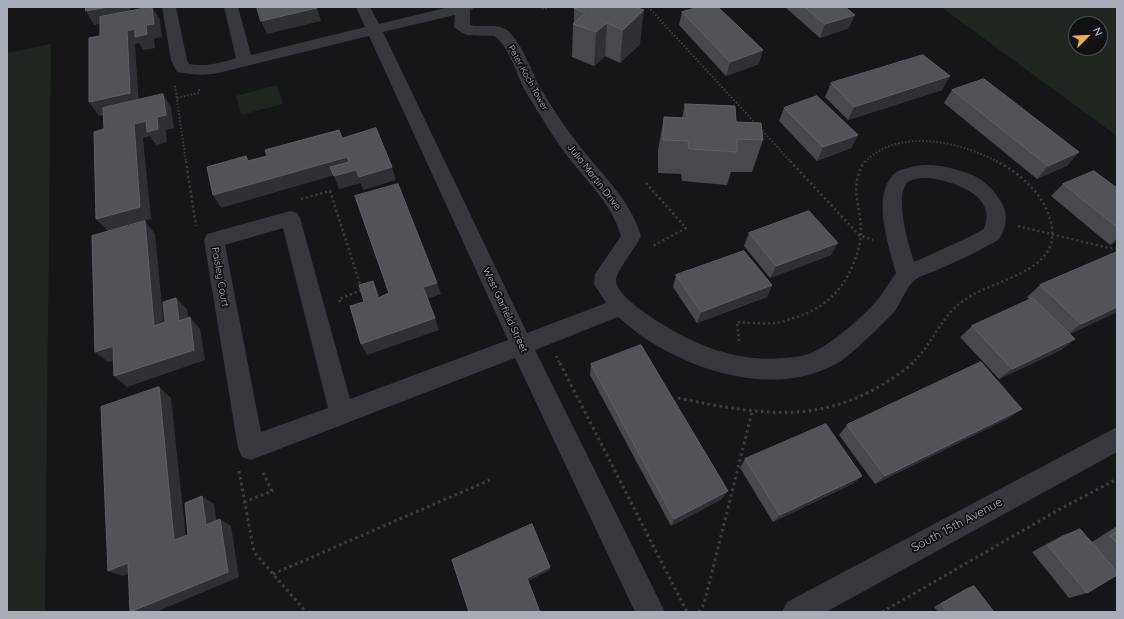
<!DOCTYPE html>
<style>
body{margin:0}
#map{position:relative;width:1124px;height:619px;overflow:hidden;background:#161618;font-family:Quicksand,sans-serif}
canvas{display:block}
.frame{position:absolute;inset:0;border:8px solid #a8adb8;pointer-events:none}
.north{position:absolute;left:1068px;top:16px;width:40px;height:40px;box-sizing:border-box;background:#111113;border:1px solid #4d4f55;border-radius:50%;rotate:66deg;font-size:11px;font-weight:700;line-height:16px;text-align:center;color:#a8adb8}
.north::after{content:'';display:block;margin:auto;width:14px;height:18px;background:#f2b134;clip-path:polygon(50% 0,100% 100%,50% 72%,0 100%)}
</style>
<div id="map">
<canvas width="1124" height="619"></canvas>
<div class="frame"></div>
<div class="north">N</div>
</div>
<script>
const context = document.querySelector('canvas').getContext('2d');
context.lineJoin = 'round';
function fill(path, color) { context.fillStyle = color; context.fill(path, 'evenodd'); }
function strokePath(path, color, width, dash) { context.strokeStyle = color; context.lineWidth = width; context.lineCap = dash ? 'butt' : 'round'; context.setLineDash(dash || []); context.stroke(path); }
function label(font, color, halo, rows, align = 'center') {
  context.font = font + ' Quicksand,sans-serif'; context.lineWidth = 3.5; context.setLineDash([]); context.textBaseline = 'middle'; context.strokeStyle = halo; context.fillStyle = color; for (const [text, x, y, turn = 0] of rows) {
    context.save(); context.translate(x, y); context.rotate((+turn || 0) * Math.PI / 180); context.textAlign = isNaN(turn) ? turn : align; if (halo) context.strokeText(text, 0, 0); context.fillText(text, 0, 0); context.restore();
  }
}
fill(new Path2D(`
 M941 7H1117V136ZM1076 24H1100V48H1076Z
 M51 44 45 612H7V53Z
 M277 85 283 104 241 115 236 96Z`), '#1e261f');
strokePath(new Path2D(`
 M648 7 756 124
 M542 9 551 7
 M175 86 186 162
 M177 98 199 93V89
 M760 128 791 162
 M865 162C898 127 961 142 998 162`), '#3d3f44', 2, [1.5, 2]);
strokePath(new Path2D(`
 M186 161 196 226
 M790 161 859 235 873 240
 M646 183 686 228 653 246
 M301 199 330 191 362 290 339 299 340 302
 M1018 226 1109 248H1117
 M739 341 737 322C750 323 764 324 777 323 783 322 789 319 794 318 822 309 840 294 852 267 857 255 861 244 861 232 861 204 848 187 865 161
 M556 356 560 364
 M911 364C932 346 940 317 963 301 996 276 1071 273 1048 213 1039 190 1018 172 996 161`), '#3d3f44', 2.5, [2, 3]);
strokePath(new Path2D(`
 M560 363 687 612
 M678 398C770 417 834 427 913 363
 M239 471 254 552 306 612
 M244 502 272 491 262 470
 M273 574 492 479
 M699 612 704 604 752 412
 M882 612 1060 509 1117 479`), '#3d3f44', 3, [2.5, 3.5]);
fill(new Path2D(`
 M162 7H176L187 60 189 64C206 67 221 63 236 58L224 7H238L251 55 365 27 356 7H370L379 24 449 7H475L470 11V25C481 28 499 23 508 31 523 44 531 72 541 89 552 108 565 127 578 144 601 174 630 199 641 236 636 247 616 272 616 280 616 291 633 304 641 310 683 340 730 363 784 358 791 357 799 357 805 355 826 350 865 315 879 298 885 290 890 281 896 273 889 247 871 195 894 174 898 170 905 169 911 167 930 162 951 167 970 174 985 180 995 191 1003 205 1008 216 1006 229 999 239 996 242 990 244 987 246 970 256 952 263 935 271 929 273 921 276 916 279 907 285 901 303 894 312 883 324 870 336 858 347 851 353 843 360 836 364 777 396 702 374 649 341 638 334 628 325 618 317L535 350 665 612H635L515 358 251 460 242 457 238 448 204 240 207 234 290 211 297 213 300 218 350 399 508 340 369 36 222 72C206 76 193 75 177 72L171 60ZM455 15 454 27 462 33 467 35 494 36C508 44 517 75 524 89 527 95 532 101 535 107 545 123 554 138 565 153 585 180 612 203 621 236L595 274 594 284 606 303 527 333 383 32ZM928 178C952 181 998 194 984 229L963 240 914 262C909 246 894 197 907 183 912 178 922 178 928 178ZM283 228 328 408 261 432 225 245Z
 M1117 427V452L826 612H782L787 602Z`), '#37383d');
fill(new Path2D(`
 M785 7H845L849 28 820 38Z
 M574 8 639 9 640 44 620 63 605 56 594 66 572 57 573 24 574 22Z
 M682 12 759 64 726 76 679 25Z
 M831 83 942 90 848 120 825 97Z
 M952 90 1068 165 1037 179 944 103Z
 M685 104 736 122 763 140 752 172H731L727 185 682 181 681 174 658 173V150L664 117 682 118Z
 M784 108 858 135 851 148 817 161 779 121Z
 M1063 184 1117 188V241L1110 245 1051 196Z
 M749 233 831 255 770 278 744 246Z
 M1117 252V312L1070 334 1075 339 1061 350 999 379 960 337 972 326 1030 300 1027 297 1040 285Z
 M676 275 772 285 767 297 697 323 673 287Z
 M591 364 722 499 671 526 590 375Z
 M1009 418 875 484 839 435 847 425Z
 M745 459 862 476 852 484 773 522 740 468Z
 M1117 526V570L1100 552 1087 593 1069 598 1032 552 1063 535 1080 529 1092 542Z
 M974 586 994 612H938L934 607 967 588Z`), '#47494d');
fill(new Path2D(`
 M108 7H130V17L94 25 86 11Z
 M152 7 160 20 162 37 154 39 155 48 143 50 139 43 135 44 139 106 99 116 89 102 127 31 146 25Z
 M629 7H639L638 15 644 10 640 44 620 63 623 30Z
 M317 8 321 21 267 34 261 21Z
 M855 15 849 28 820 38 825 24Z
 M607 23 605 56 594 66 596 32Z
 M763 50 759 64 726 76 730 62Z
 M950 76 942 90 848 120 854 107Z
 M163 94 171 107 174 128 166 130 167 142 156 145 150 136 143 138 151 219 108 231 96 219 134 124 157 117Z
 M858 135 851 148 817 161 823 147Z
 M1079 152 1068 165 1037 179 1048 166Z
 M347 157 352 170 221 208 213 195Z
 M392 167 396 180 363 190 359 177Z
 M356 170 361 183 339 189 334 176Z
 M145 221 155 234 165 337 154 326Z
 M1117 238V241L1110 245Z
 M838 243 831 255 770 278 776 266Z
 M373 281 378 292 383 310 378 298Z
 M437 283 441 294 427 299 423 287Z
 M772 285 767 297 697 323 701 312Z
 M176 298 187 309 190 332 179 321Z
 M1117 307V312L1067 335 1081 324Z
 M190 317 200 329 205 360 127 387 114 376Z
 M435 318 439 330 367 355 361 344Z
 M1075 339 1061 350 999 379 1012 369Z
 M113 346 125 357 108 362 95 352Z
 M159 387 171 398 187 547 174 540Z
 M1022 409 1009 418 875 484 885 476Z
 M862 476 852 484 773 522 780 515Z
 M728 491 722 499 671 526 674 519Z
 M202 496 214 504 218 532 206 525Z
 M220 519 231 526 239 577 156 612H131Z
 M128 563 143 568 123 576 108 571Z
 M550 567V570L528 581 527 578Z`), '#2f3033');
const building = new Path2D(`
 M86 7H108L86 11Z
 M152 7 154 24 146 25 147 34 135 37V29L127 31 130 93 89 102V38L100 36V17Z
 M257 7H316L317 8 261 21Z
 M576 7H634L644 10 623 30 607 23 596 32 573 24 585 13 574 8Z
 M700 7H718L763 50 730 62 682 12Z
 M805 7H845L855 15 825 24Z
 M923 55 950 76 854 107 831 83Z
 M984 79 1079 152 1048 166 952 90Z
 M163 94 166 115 157 117 158 129 147 132 146 121 134 124 140 207 96 219 94 132 104 129 103 108Z
 M817 96 858 135 823 147 784 108Z
 M685 104 735 106 736 122 761 123 763 140 737 139V152L689 149 688 141 663 140 664 117 687 118Z
 M376 128 392 167 359 177 356 170 334 176 330 167 349 162 347 157 213 195 207 167 246 156 248 161 267 156 265 150 339 130 342 138Z
 M1094 171 1117 188V227L1063 184Z
 M398 184 437 283 423 287 435 318 361 344 350 306 364 302 359 285 373 281 378 298 389 293 355 196Z
 M809 211 838 243 776 266 749 233Z
 M145 221 154 326 165 322 163 302 176 298 179 321 190 317 194 350 114 376 113 346 95 352 92 236Z
 M744 251 772 285 701 312 676 275Z
 M1117 252V307L1081 324 1040 285Z
 M1033 298 1075 339 1012 369 972 326Z
 M641 345 728 491 674 519 591 364Z
 M981 362 1022 409 885 476 847 425Z
 M159 387 174 540 188 535 185 503 202 496 206 525 220 519 228 572 130 612 128 563 108 571 101 407Z
 M826 424 862 476 780 515 745 459Z
 M532 524 550 567 527 578 540 612H469L452 560Z
 M1080 529 1117 571V575L1087 593 1048 546Z
 M1117 532V543L1110 536Z
 M974 586 994 612H947L941 604Z`);
fill(building, '#525359');
strokePath(building, '#5f6168', 1);
label('9px', '#a8adb8', '#111113', [
 ["Peter Koch Tower",528,78,61]
]);
label('10px', '#a8adb8', '#111113', [
 ["Julia Martin Drive",594,177,52],
 ["Paisley Court",220,277,80],
 ["West Garfield Street",505,310,65]
]);
label('12px', '#a8adb8', '#111113', [
 ["South 15th Avenue",957,525,-28]
]);
</script>
